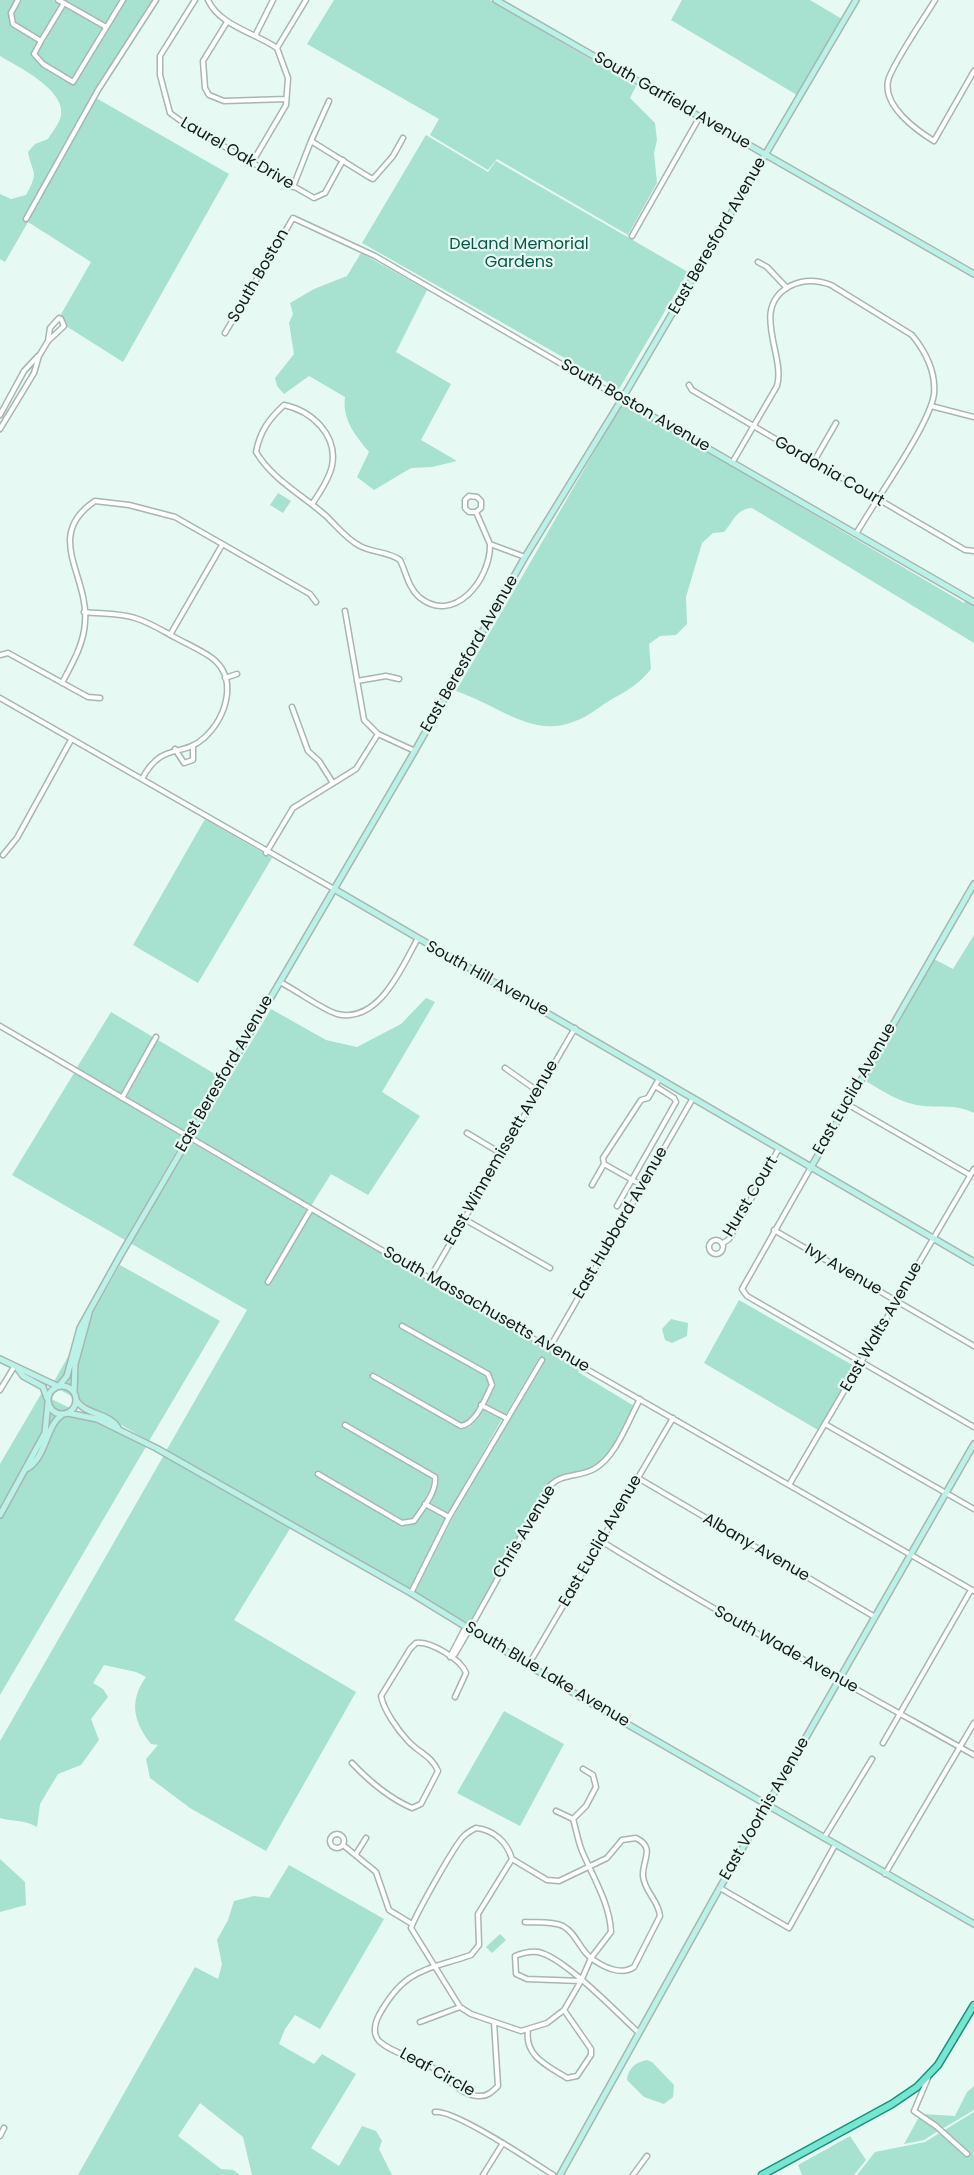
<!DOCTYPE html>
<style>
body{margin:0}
canvas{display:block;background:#e7f9f3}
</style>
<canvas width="974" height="2175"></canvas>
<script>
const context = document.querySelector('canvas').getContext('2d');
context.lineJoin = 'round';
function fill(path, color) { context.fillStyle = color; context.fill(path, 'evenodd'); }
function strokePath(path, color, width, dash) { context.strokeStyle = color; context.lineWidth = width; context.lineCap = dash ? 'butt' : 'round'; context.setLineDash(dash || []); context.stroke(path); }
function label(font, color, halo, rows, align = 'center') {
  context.font = font + ' Poppins,sans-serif'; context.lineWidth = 4.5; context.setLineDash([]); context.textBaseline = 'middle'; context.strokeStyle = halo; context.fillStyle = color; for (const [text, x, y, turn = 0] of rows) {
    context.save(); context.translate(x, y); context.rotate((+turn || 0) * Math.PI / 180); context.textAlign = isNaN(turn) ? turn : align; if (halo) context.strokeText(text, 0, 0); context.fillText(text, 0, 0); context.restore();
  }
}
fill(new Path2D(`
 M0 0H15C0 27 17 29 38 42L31 55 41 65 74 85 126 0H154L96 98 229 174 123 362 66 326V322L60 316 91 262 28 222 5 262 0 259V194L11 199 26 195C40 170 32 174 28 152L35 144 48 139C52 132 60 123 61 115 66 90 17 66 0 56Z
 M22 0H53L60 4 40 38 15 23 14 14Z
 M63 0H119L105 24Z
 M334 0H490L636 86 630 98 655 123 657 140 654 153 657 183 628 235 497 159 488 170 430 135 439 119 307 44Z
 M682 0H810L842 19 797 95 671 20Z
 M65 7 102 28 72 78 45 62 37 54Z
 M426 135 488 172 496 161 688 272 619 389 362 243Z
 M361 253 427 290 396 352 451 384 421 440 457 461 432 467 411 468 374 490 357 477 369 452C355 435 342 419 345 397L309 376 284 394 277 386 275 378 294 354 289 323 293 314 290 303 314 289 347 276Z
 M623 402 964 603 966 600 974 605V643L752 508C736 509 734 521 724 532L713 533 702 543 686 597 687 624 676 635 660 636 649 644 651 669C633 691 621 692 600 707 542 750 511 710 456 691Z
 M278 493 291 501 283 513 270 505Z
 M205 819 272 858 198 983 133 945Z
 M974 935V1113C956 1104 943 1108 924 1106 901 1104 883 1091 864 1080L934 959 953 969Z
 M426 998 435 1002 382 1092 420 1116 368 1195 331 1174 311 1206 194 1138 271 1009 326 1040 357 1047 401 1024Z
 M111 1012 153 1037 121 1095 76 1069Z
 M158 1040 220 1077 187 1134 126 1098Z
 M74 1073 184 1138 125 1240 12 1175Z
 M189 1141 307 1210 265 1283 270 1285 312 1212 580 1368 578 1372 634 1406C623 1424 614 1453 596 1465 580 1476 560 1470 546 1487L468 1625 415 1592 452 1519 545 1359 540 1357 505 1415 485 1404 495 1385 489 1372 401 1323 399 1327 486 1376 489 1384C483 1396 475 1420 461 1423L373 1372 370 1377 460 1428 469 1427 482 1409 502 1419 448 1514 428 1503 436 1489V1475L344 1422 342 1426 432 1478C432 1493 420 1507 412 1519L403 1521 317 1470 314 1474 401 1525C415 1528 419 1518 426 1507L446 1518 410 1590 166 1451 247 1310 130 1243Z
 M120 1265 220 1321 149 1441 52 1385Z
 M739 1300 856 1367 818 1430 704 1363Z
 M671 1319 688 1323 687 1336 672 1343 665 1340 662 1329Z
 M41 1394 147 1445 0 1695V1464Z
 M164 1455 291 1527 234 1620 356 1692 266 1851 190 1808 150 1778 146 1759 158 1745 151 1744C133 1721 129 1701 146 1677L136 1672 104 1665 93 1683 103 1689 108 1697 91 1719 99 1740 81 1765 58 1774 40 1804 37 1827C23 1819 14 1822 0 1818V1741Z
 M504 1711 564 1744 520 1826 457 1793Z
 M0 1859 25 1882 26 1905 0 1912Z
 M289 1865 384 1919 320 2029 295 2015 285 2029 279 2044 314 2064 322 2054 356 2074 311 2148 339 2166 362 2126 376 2131 382 2141 379 2149 392 2175H252L243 2137 200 2103 178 2136 221 2169 233 2170 240 2175H78L195 1967 218 1979 222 1964 217 1940 228 1920 234 1901 254 1896 269 1898Z
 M500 1934 506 1940 492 1953 486 1947Z
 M647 2060 652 2062 674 2085 673 2097 664 2104 644 2097 627 2080C628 2068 636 2062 647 2060Z
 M974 2086V2110L942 2129 923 2114 955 2116 967 2092Z
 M974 2112V2175H857L875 2152 925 2142Z
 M919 2117 938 2131 924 2140 904 2144Z
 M850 2136 866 2160 854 2175H802L798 2165Z`), '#a7e1d0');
const street = new Path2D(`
 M18 0 11 13 13 24 41 41 64 3 58 0
 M195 0 160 56V75L170 113 185 124 314 198 325 193 343 160
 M208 0C219 25 255 33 277 48
 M935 0C925 17 891 66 888 81 883 106 916 130 934 141L974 71
 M64 3 106 27
 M227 22 203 61 205 88 209 95 224 101 286 99
 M256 34 273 0
 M41 41 34 54 43 64 73 82 123 0
 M329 101 311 141 369 177 373 179 393 156 403 138
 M253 161 286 105 288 78 277 48 306 0
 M293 187 311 141
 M26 219 98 90 156 0
 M632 236 699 118
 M758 262 767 267 787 288
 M225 333 293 218 375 256 622 399
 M689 385 692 390 965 550 974 551
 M931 406 974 417
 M0 415 24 371 38 356
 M0 429 34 373 39 356 48 341 64 326 61 319 59 318 50 328 48 341
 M732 463 777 386C786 355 749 308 790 286 804 279 818 280 831 285L912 335C925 351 936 372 934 394 930 425 874 502 856 534
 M813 463 836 423
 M312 504C319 494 329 479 332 466 338 435 312 411 284 405 269 419 260 431 256 452 273 480 301 494 325 515 336 525 346 539 360 546 373 553 387 551 400 560 406 572 408 587 419 597 454 626 491 579 490 544
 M476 512 481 508V501L477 497 469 496 465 500V508L469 512H476L490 544 525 557
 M345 611 364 720 378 734 415 751
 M84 612C100 614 119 613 135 618 149 622 163 631 176 638 187 644 201 650 212 658 239 679 226 718 204 738 182 758 162 741 142 779
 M170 635 222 545
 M0 655 8 653 88 697 100 698
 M225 678 237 674
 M357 681 386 676 399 679
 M62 683C72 664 84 644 85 622 89 575 43 536 95 501L129 505 175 517 310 594 316 602
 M0 698 334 889
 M292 707 308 751 319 761 333 783
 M175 749 184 763 193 760V746
 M266 853 293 808 356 769 378 734
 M3 855 17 838 71 740
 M280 982C296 990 321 1009 337 1014 379 1024 402 967 417 940
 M0 1026 499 1319 974 1591
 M505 1068 539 1092
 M122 1098 156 1037
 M847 1104 970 1175
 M467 1133 502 1154
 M604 1164 643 1186
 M810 1169 742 1289 747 1296 974 1427
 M592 1185 604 1164 603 1158 641 1100 648 1098 659 1079
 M617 1206 676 1102 674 1098 655 1086
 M464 1219 550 1268
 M774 1230 974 1346
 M709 1247a7 7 0 1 1 14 0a7 7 0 1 1-14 0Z
 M722 1244 729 1239 778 1150
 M430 1278 575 1028
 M268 1282 311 1209
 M550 1347 693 1098
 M373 1376 461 1426C477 1423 485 1398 492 1385L488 1374 402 1326
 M0 1390 14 1367
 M481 1405 506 1418
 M825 1424 974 1509
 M318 1474 402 1523 414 1521C422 1509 437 1492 435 1477L345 1425
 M638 1478 875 1617
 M789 1485 974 1169
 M425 1504 449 1517
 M601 1541C723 1616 849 1685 974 1755
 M411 1593 449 1517 542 1360
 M451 1655 464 1630H468
 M450 1657 455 1654 468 1632 548 1488C561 1472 578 1478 594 1469 616 1457 628 1421 640 1399
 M529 1664 673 1418
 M883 1743 971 1590
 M352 1763C369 1781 389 1798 412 1808L421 1804 438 1771C432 1756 418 1752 408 1741 398 1730 384 1711 381 1696L410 1649 416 1643C430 1641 461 1659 466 1673L455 1697
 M573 1819 586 1806 596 1787 593 1775 583 1769
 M330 1841a7 7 0 1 1 14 0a7 7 0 1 1-14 0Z
 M824 1838 872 1759
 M343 1845 376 1872 389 1910 412 1924
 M356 1854 366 1838
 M512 1859C507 1842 494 1830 476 1828 472 1830 467 1833 464 1836 455 1844 415 1916 411 1928L460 2007 471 2014 521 2031 547 2023 564 2010 581 1981 591 1958 611 1932C610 1904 593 1877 582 1851 578 1841 576 1829 573 1819L556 1811
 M885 1874 974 1723
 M720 1888 789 1928 835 1845
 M581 1981 527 1979 516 1974 515 1956C522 1953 530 1951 538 1952 564 1957 617 2013 639 2033
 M420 2022 460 2007
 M494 2022 498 2086C492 2092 487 2097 478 2096 458 2095 445 2073 428 2065 413 2057 392 2053 379 2041 372 2033 375 2023 379 2015 405 1968 425 1971 471 1955L479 1945 478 1914 512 1859 547 1880 559 1881 607 1858 622 1840 636 1838C656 1848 642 1860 643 1876 644 1891 659 1901 660 1916L634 1967C621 1976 603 1967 591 1958 580 1950 576 1933 563 1926 552 1921 537 1923 525 1922
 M528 2030C524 2056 548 2066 567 2078L577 2076 591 2055V2049L564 2010
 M928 2078 914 2111 936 2126 967 2154
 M435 2112C454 2109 533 2162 553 2175
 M0 2136 4 2128
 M483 2175 503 2143
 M633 2175 647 2156`);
const secondary = new Path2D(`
 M496 0 974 274
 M622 399 974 602
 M334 889 974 1262
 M810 1169 974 884
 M0 1359 57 1386
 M18 1369 23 1376 43 1387 47 1398
 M48 1400a14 14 0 1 1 28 0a14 14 0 1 1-28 0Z
 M59 1386 67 1376 80 1328 120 1256 413 754 525 557 622 399 856 0
 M74 1391 75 1364 89 1313
 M76 1400C85 1415 110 1413 118 1428
 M68 1413 97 1419 156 1448 411 1593 582 1698 974 1924
 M28 1468C47 1455 46 1425 62 1415
 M0 1515 45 1433 48 1403
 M560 2175 718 1891 974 1444`);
const primary = new Path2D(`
 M762 2175 892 2104 917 2087 938 2065 974 2005`);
strokePath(street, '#a6b7b2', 7);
strokePath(secondary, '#a6b7b2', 8);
strokePath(primary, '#1a927b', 9);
strokePath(street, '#fff', 4);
strokePath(secondary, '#bbf2e7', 5);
strokePath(primary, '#77e5d0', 6);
label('16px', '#131a18', '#e7f9f3', [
 ["South Garfield Avenue",672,101,30],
 ["Laurel Oak Drive",237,154,30],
 ["East Beresford Avenue",718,236,-60],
 ["South Boston",259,276,-60],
 ["South Boston Avenue",635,406,30],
 ["Gordonia Court",829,472,30],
 ["East Beresford Avenue",470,654,-60],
 ["South Hill Avenue",487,979,29],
 ["East Beresford Avenue",225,1074,-60],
 ["East Euclid Avenue",855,1089,-60],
 ["East Winnemissett Avenue",502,1153,-60],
 ["Hurst Court",751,1197,-59],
 ["East Hubbard Avenue",621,1223,-60],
 ["Ivy Avenue",843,1270,30],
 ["South Massachusetts Avenue",486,1310,30],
 ["East Walts Avenue",882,1327,-60],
 ["Chris Avenue",525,1532,-59],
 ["East Euclid Avenue",601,1541,-60],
 ["Albany Avenue",756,1548,30],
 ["South Wade Avenue",786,1650,29],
 ["South Blue Lake Avenue",547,1675,31],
 ["East Voorhis Avenue",765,1809,-60],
 ["Leaf Circle",437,2073,29]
]);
label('16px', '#055747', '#e7f9f3', [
 ["DeLand Memorial",519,245],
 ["Gardens",519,263]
]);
</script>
